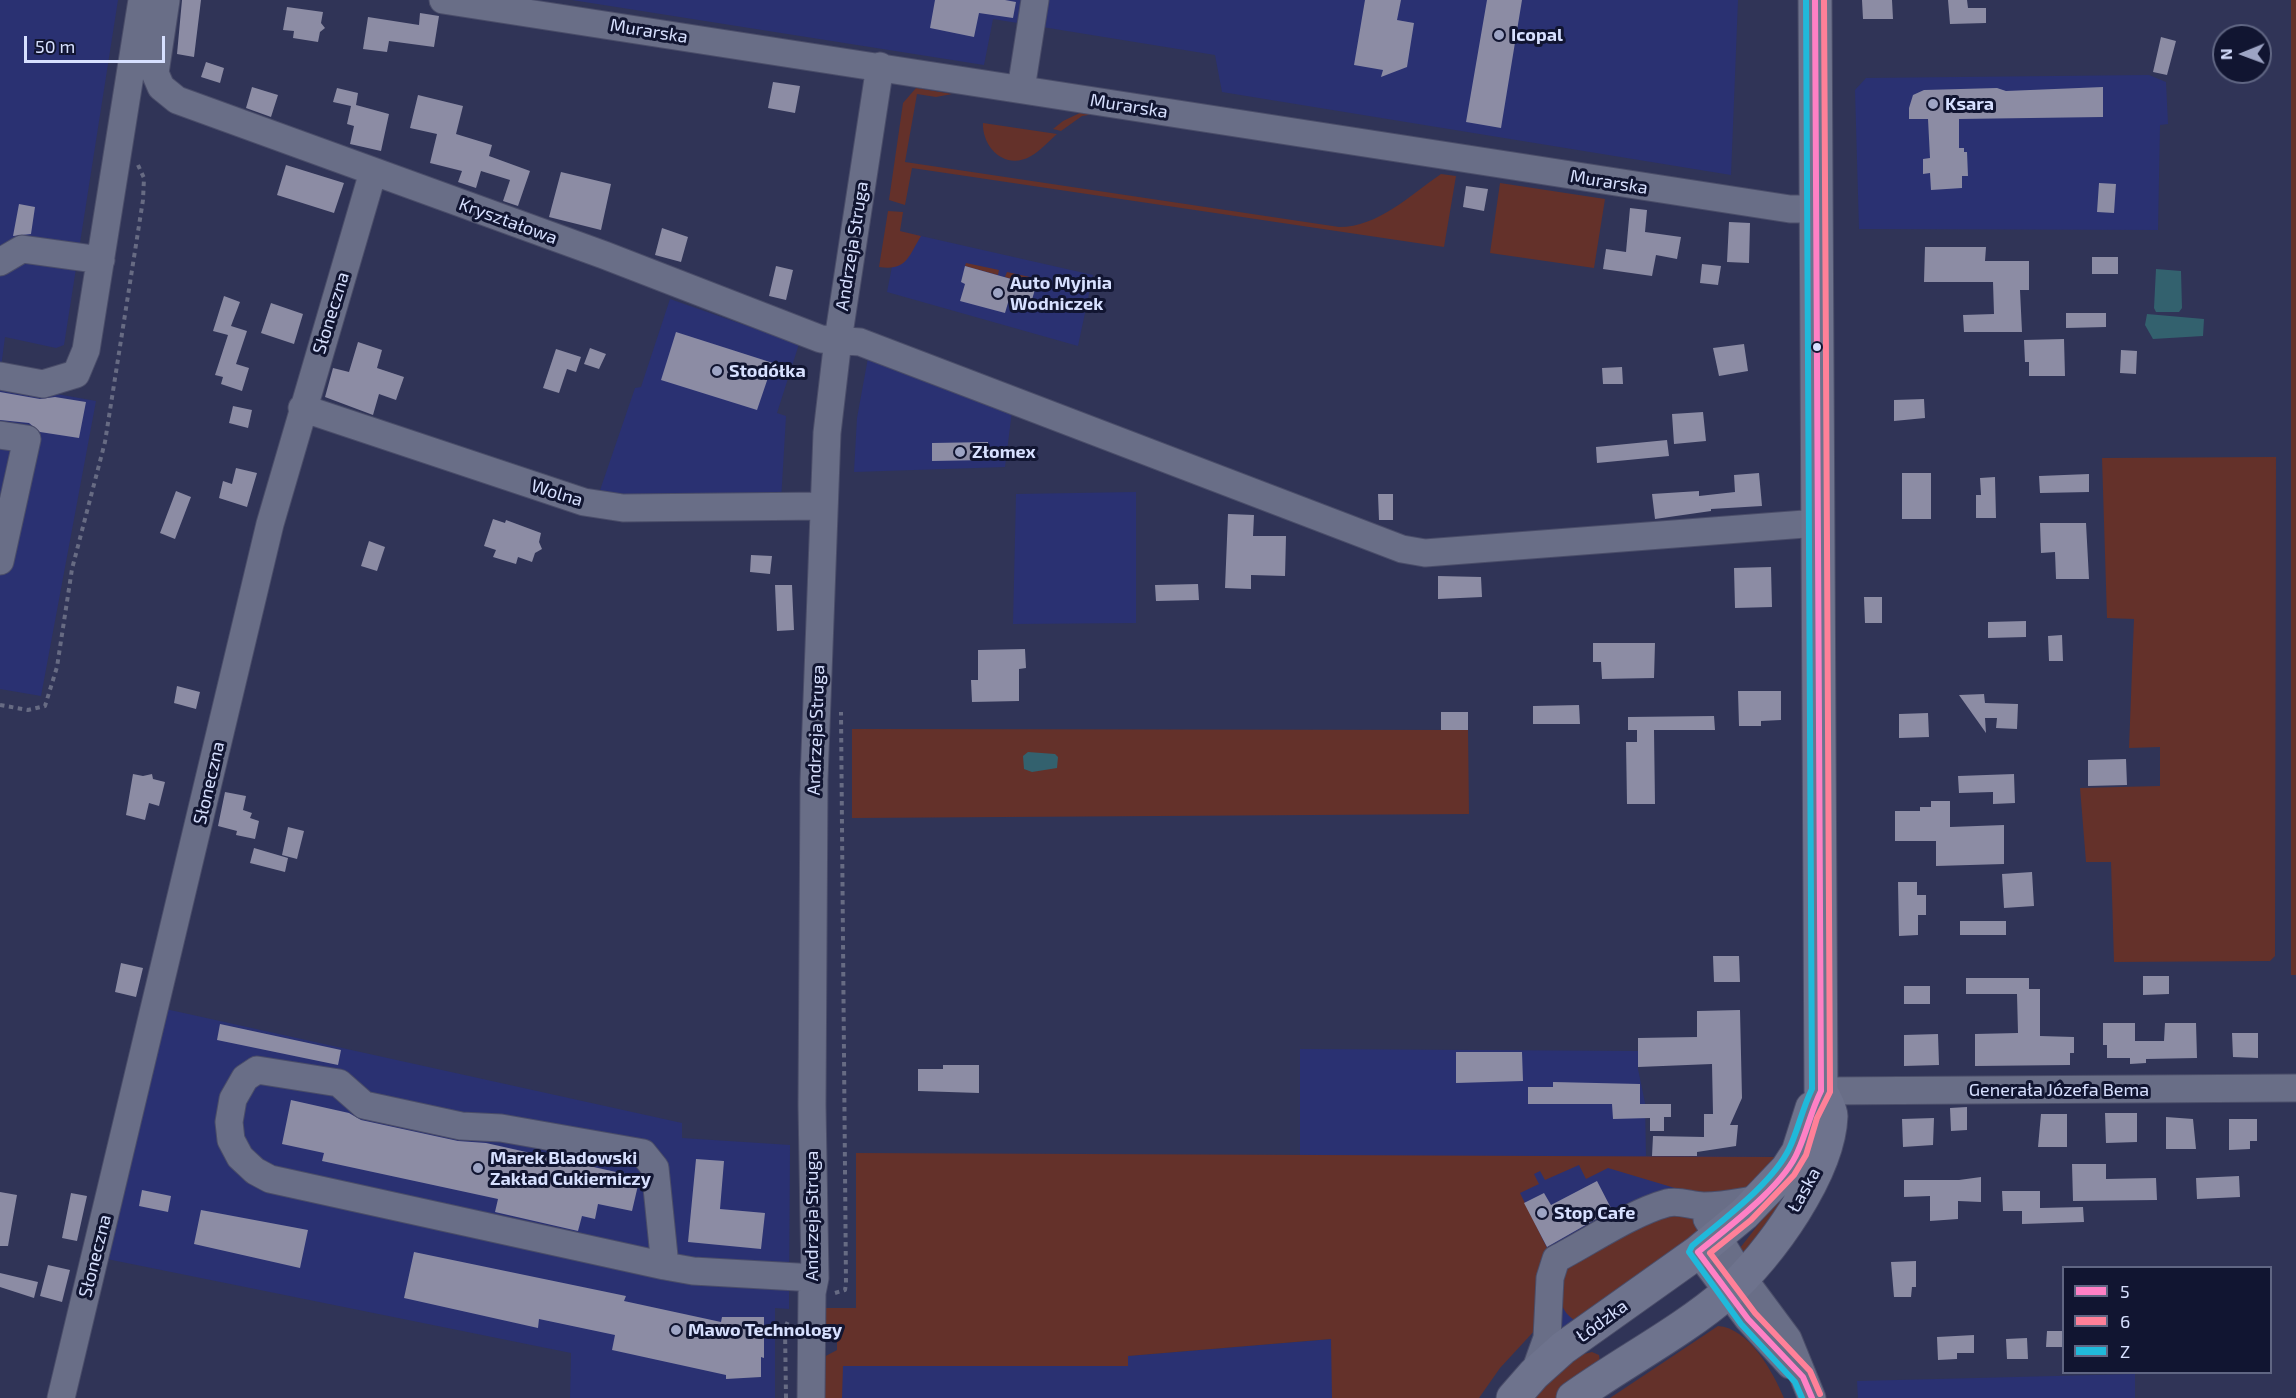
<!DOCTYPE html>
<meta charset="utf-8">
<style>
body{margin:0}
#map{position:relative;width:2296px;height:1398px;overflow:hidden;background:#303457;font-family:"Exo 2",sans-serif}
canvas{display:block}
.legend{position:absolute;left:2062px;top:1266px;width:210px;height:108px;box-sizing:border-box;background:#111531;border:2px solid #606683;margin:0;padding:8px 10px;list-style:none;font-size:18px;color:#d7e0ff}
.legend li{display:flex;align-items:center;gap:12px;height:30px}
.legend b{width:30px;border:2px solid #606683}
.north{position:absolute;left:2212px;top:24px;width:60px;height:60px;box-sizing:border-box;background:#111531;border:2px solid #606683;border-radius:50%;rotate:269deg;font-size:16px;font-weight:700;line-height:24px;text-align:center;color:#d7e0ff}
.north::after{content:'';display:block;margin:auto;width:21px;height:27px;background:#9da4c4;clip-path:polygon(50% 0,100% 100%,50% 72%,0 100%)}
.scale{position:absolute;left:24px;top:36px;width:141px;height:27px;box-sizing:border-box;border:3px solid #d7e0ff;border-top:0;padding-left:8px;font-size:18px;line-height:21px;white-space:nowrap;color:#d7e0ff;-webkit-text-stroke:4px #111531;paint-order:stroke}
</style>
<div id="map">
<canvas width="2296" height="1398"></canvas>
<ul class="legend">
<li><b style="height:8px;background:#ff80c5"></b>5</li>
<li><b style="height:8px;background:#ff8098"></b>6</li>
<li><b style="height:8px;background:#20b9da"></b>Z</li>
</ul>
<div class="north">N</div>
<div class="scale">50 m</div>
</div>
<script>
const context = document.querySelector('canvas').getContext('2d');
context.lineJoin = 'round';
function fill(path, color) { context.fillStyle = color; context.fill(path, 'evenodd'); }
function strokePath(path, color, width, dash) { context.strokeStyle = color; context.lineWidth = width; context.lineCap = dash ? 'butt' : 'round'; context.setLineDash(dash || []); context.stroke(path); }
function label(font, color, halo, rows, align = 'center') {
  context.font = font + ' "Exo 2",sans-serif'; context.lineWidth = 6; context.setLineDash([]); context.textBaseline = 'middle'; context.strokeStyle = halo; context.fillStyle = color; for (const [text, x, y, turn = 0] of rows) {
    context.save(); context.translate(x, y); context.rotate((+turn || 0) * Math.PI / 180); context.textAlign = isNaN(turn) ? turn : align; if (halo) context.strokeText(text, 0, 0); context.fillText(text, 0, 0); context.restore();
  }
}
fill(new Path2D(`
 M0 0H118L64 345 56 348 5 337 0 375Z
 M572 0H1738L1731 175 1222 92 1215 55 993 19 984 65Z
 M2149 75 2166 82 2168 124 2160 125 2158 230 1859 229 1855 90 1866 78Z
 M899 231 1093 275 1078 346 887 292Z
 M670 299 799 344 777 413 786 416 781 501 597 499 635 388 641 387Z
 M868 358 1012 411 1005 467 854 472 857 418Z
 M0 384 96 401 41 696 0 689Z
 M1136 492V623L1013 624 1016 494Z
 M161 1008 682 1123V1138L790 1145 789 1309 775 1308V1398H570L571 1353 102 1258Z
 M1300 1049 1638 1051V1069L1645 1103 1646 1156 1778 1157 1534 1354 1541 1330 1300 1155Z
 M1332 1339V1398H842V1366H1127L1128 1356Z
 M2135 1374V1398H1858L1857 1381Z`), '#2a3172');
fill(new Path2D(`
 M2291 0H2296V975H2291Z
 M916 88 952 94 936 97 917 94 905 162 1339 227C1378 227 1409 196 1441 174L1456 176 1444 247 912 168 905 205 889 200 903 103Z
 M1084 111 1094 114 1082 116 1061 131 1053 129 1063 121Z
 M983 123 1057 134C1049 141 1040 151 1031 156 1006 171 982 148 983 123Z
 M1500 183 1605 199 1594 268 1490 253Z
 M888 211 903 212 900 231 921 236C908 257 907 271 879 267Z
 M966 263 999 270 998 275 965 266Z
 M1007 272 1039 279 1042 285 1035 289 1036 286 1005 277Z
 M2276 457 2275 956 2270 961 2114 962 2111 862H2086L2080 788 2160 786V747L2129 748 2134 619 2107 618 2102 458Z
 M852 729 1468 730 1469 814 852 818Z
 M856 1153 1778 1157 1746 1193 1715 1200 1608 1168 1586 1179 1579 1165 1545 1180 1540 1171 1534 1174 1539 1184 1520 1193 1548 1250 1536 1329 1500 1368 1479 1398H1332L1331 1339 1128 1356V1366H843L842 1398H820L822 1358 837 1350V1332L823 1327 820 1308H856Z
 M1799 1185 1743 1255 1740 1248 1786 1189Z
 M1666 1212 1695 1216 1705 1230 1576 1321C1554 1308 1561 1288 1564 1267Z
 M1718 1326C1749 1328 1773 1372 1784 1398H1610Z
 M1592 1352 1599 1355 1600 1363 1555 1398H1536L1532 1394 1580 1355Z`), '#64312a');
fill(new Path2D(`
 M2156 269 2181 271 2182 308 2179 312H2156L2154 308Z
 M2147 314 2204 319 2203 336 2153 339 2145 325Z
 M1028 752 1055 754 1058 757 1057 768 1032 772 1024 769 1023 756Z`), '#33616e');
fill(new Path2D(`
 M182 0H201L194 57 177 54Z
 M935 0H1005L1016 2 1013 18 979 13 974 37 930 28Z
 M1365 0H1401L1397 20 1414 23 1407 67 1381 77 1383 70 1354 65Z
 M1487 0H1522L1501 128 1466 122Z
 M1862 0H1892L1893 19H1863Z
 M1948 0H1967L1968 8H1986V23L1950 24Z
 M287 7 323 12 321 23 325 28 320 32 318 42 293 38 294 31 283 30Z
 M420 13 439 16 434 47 389 41 387 52 363 49 368 17 419 25Z
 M2161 37 2176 41 2167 75 2153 72Z
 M206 62 224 68 220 83 201 77Z
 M773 82 800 86 795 113 768 108Z
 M252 87 278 95 271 117 246 108Z
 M2103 87V117L1959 119V148H1964V152H1967L1968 176H1962V188L1931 190 1930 173 1923 174V159L1930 158 1928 119H1909V108L1913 95 1924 90 1997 88 2006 91Z
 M337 88 358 93 356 105 389 114 381 151 350 144 354 126 347 124 351 106 333 102Z
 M418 95 463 106 456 134 492 145 489 156 530 171 518 206 503 201 510 180 481 171 476 188 458 182 462 171 430 163 437 134 410 128Z
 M286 165 344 183 334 213 277 195Z
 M561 172 611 184 601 230 549 217Z
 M2099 183 2116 184 2114 213 2097 212Z
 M1466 186 1488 189 1484 211 1463 207Z
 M19 204 35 207 31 234 13 236Z
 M1630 208 1647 210 1645 232 1681 237 1677 259 1656 255 1652 276 1603 269 1606 249 1626 252Z
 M1729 222 1750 223 1749 263 1727 262Z
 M662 228 688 237 681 262 655 255Z
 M1925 247H1986L1985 261H2029V290H2020L2022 332H1964L1963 315 1994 314 1993 282H1924Z
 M2092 257H2118V274H2092Z
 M1702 264 1721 266 1718 285 1700 283Z
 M776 266 793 270 786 300 769 296Z
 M965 266 1036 286 1031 303 1010 296 1005 313 960 301 965 284 961 282Z
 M224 296 240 302 231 326 247 331 236 364 249 368 242 391 221 384 223 377 215 375 228 335 213 331Z
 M271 303 303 314 294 344 261 333Z
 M2066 313H2106V327L2066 328Z
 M676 332 773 363 757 410 661 380Z
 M2064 339 2065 376H2029V362H2025L2024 340Z
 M358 342 382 350 377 368 404 377 396 400 379 394 373 415 325 397 333 368 349 372Z
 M1744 344 1748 371 1719 376 1713 348Z
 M590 348 606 354 599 369 584 364Z
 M556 349 581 357 576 372 567 369 559 393 543 388Z
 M2121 350 2137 351 2136 374 2120 373Z
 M1622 367 1623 384H1603L1602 368Z
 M0 392 40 399 55 397 86 402 79 438 40 432 29 423 0 420Z
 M1924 399 1925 418 1894 421V400Z
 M233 406 252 410 248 428 229 423Z
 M1703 412 1706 441 1674 444 1672 414Z
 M1667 440 1669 456 1597 463 1596 447Z
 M988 442V460L932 461V443Z
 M236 468 257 473 247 507 219 498 223 481 232 484Z
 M1759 473 1762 506 1711 509V511L1655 519 1652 494 1699 491V496L1735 492 1734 475Z
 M1902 473H1931V519H1902Z
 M2089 474V492L2040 493 2039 476Z
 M1995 477 1996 518H1976V495H1981L1980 478Z
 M176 491 191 497 175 539 160 533Z
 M1378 494H1393V520H1379Z
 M1228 514 1254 515 1253 536H1286L1285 576 1251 575V589L1225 588Z
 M493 519 505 523 506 520 541 533 539 542 542 549 535 553 532 562 518 557 516 564 493 557 496 550 484 546Z
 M2040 523H2086L2089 579H2056L2055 552 2041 553Z
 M369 541 385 547 377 571 361 566Z
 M751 555 772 556 770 574 750 572Z
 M1771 567 1772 607 1735 608 1734 568Z
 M1438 576 1481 577 1482 597 1438 599Z
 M1198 584 1199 600 1156 601 1155 585Z
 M775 585H792L794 630 777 631Z
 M1864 597H1882V623H1865Z
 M2026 621V637L1988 638V622Z
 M2062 635 2063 661H2049L2048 636Z
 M1593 643H1655L1654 678 1602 679 1601 662H1593Z
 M1025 649 1026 668 1019 669V701L972 702 971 680H978V650Z
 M177 686 200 692 196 709 174 703Z
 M1738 691H1781V720L1761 721V726H1739Z
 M1984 694 1985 703 2018 704 2017 729 1996 728 1997 718H1985L1986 733 1959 695Z
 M1579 705 1580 724H1533V706Z
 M1441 712H1468V730H1441Z
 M1928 713 1929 737 1899 738V714Z
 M1714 716 1715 730H1654L1655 804H1627L1626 742H1637V730H1628V717Z
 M2126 759 2127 785 2088 786V760Z
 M133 774 143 776 152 774 153 779 165 782 159 806 149 803 145 820 126 815Z
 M2014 774 2015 803 1993 804V792L1959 793 1958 776Z
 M225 792 246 796 243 810 252 813 250 818 259 821 255 839 236 835 237 831 218 826Z
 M1931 801H1950V827L2004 825V864L1936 866V841H1895V811H1920V807H1931Z
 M288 827 304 831 297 859 282 855Z
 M254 848 288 858 285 872 250 863Z
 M2032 872 2034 906 2004 908 2002 874Z
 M1898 882H1917V895H1926V915H1918V935L1899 936Z
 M1960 921H2006V935H1960Z
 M1713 956H1739L1740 982H1714Z
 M121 963 143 968 136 997 115 992Z
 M2143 976H2169V994L2143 995Z
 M1966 978H2029V989H2040V1036L2074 1037V1053H2070V1065L1975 1066V1034L2018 1033 2017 994H1966Z
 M1904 986H1930V1004H1904Z
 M1740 1010 1742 1098 1730 1125H1738L1736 1146 1697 1152V1156H1652L1653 1136 1704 1137V1114H1713L1712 1064 1638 1067V1038L1697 1037V1011Z
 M2103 1023H2135V1041H2164L2165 1023H2196L2197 1058 2146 1059V1063L2130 1064V1058H2107V1045H2103Z
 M220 1024 341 1050 338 1065 217 1040Z
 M2232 1033H2258V1058L2233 1057Z
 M1938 1034 1939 1065 1904 1066V1035Z
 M1456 1052H1522L1523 1081 1456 1083Z
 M943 1065H979V1093L918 1091V1069H943Z
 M1553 1082 1640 1084V1104H1671V1117H1664V1131H1650V1118L1613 1119 1612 1104H1528V1087H1553Z
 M291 1100 349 1113 361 1120 458 1141 486 1143 634 1176V1180L639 1181 632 1211 598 1204 595 1219 582 1216 578 1231 495 1212 498 1199 322 1161 324 1153 282 1144Z
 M1967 1107V1130L1951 1131 1950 1108Z
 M2105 1113H2137V1142L2106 1143Z
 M2041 1114H2067V1147H2038Z
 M2166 1117 2193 1119 2196 1149H2166Z
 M1934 1118 1933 1145 1903 1147 1902 1119Z
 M2229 1119H2257V1141H2250V1149L2229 1150Z
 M696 1159 724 1161 720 1209 765 1213 761 1249 688 1242Z
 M2072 1164H2106V1179L2156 1178 2157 1200 2073 1201Z
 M2239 1176 2240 1197 2197 1199 2196 1178Z
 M1981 1177V1202L1958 1201V1219L1930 1221V1196L1904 1197V1180H1959Z
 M1597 1181 1612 1210 1547 1247 1524 1203 1544 1193 1551 1205Z
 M142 1190 171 1196 168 1212 139 1206Z
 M2002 1191H2040V1208L2083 1207 2084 1222 2022 1224V1211H2003Z
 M0 1192 17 1195 8 1246H0Z
 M71 1193 87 1196 77 1241 62 1238Z
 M201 1210 308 1230 300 1268 194 1244Z
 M414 1252 626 1296 624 1301 721 1322 722 1317H764V1358L761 1357V1377L726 1379V1375L612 1350 615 1335 539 1319 538 1328 404 1298Z
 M1916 1261V1287H1912L1911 1297H1894L1891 1262Z
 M48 1265 70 1270 62 1302 40 1296Z
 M0 1273 38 1282 34 1298 0 1287Z
 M2047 1331H2064V1347H2046Z
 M1974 1335V1353H1957V1359L1938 1360 1937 1337Z
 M2027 1338 2028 1359H2007L2006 1339Z`), '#8c8ca4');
const minor = new Path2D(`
 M166 0 155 73 161 87 177 100 604 255 821 339 860 342 1402 549 1425 553 1818 523
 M443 0 1790 209H1816
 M1021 89 1035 0
 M0 262 22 249 101 260
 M0 376 43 384 76 374 86 350 142 0
 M302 408 584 502 623 508 824 506
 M0 435 27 439 0 561
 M1821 1091 2296 1088
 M1707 1219 1742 1277 1788 1339 1812 1398
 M1698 1252 1748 1319 1790 1365
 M665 1266 655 1168 643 1153 501 1128 461 1126 364 1105 339 1083 257 1070 245 1078 233 1099 229 1122 231 1140 240 1157 255 1171 270 1179 665 1266 693 1271 815 1278
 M1534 1374 1547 1338 1550 1278 1556 1259C1589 1242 1631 1213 1667 1203 1680 1200 1691 1206 1704 1206 1723 1206 1740 1202 1759 1199
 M61 1398 270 524 373 172
 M811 1398 812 1293 815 1278 812 1105 814 780 827 433 838 340 880 66`);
const major = new Path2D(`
 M1513 1398 1534 1374 1563 1348 1698 1252 1744 1214 1787 1169 1798 1152 1812 1108
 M1573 1398C1623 1362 1682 1332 1728 1292 1769 1256 1829 1173 1831 1116 1831 1109 1824 1098 1821 1091L1815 0`);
strokePath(minor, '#4a4d69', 29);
strokePath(major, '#4a4d69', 35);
strokePath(new Path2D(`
 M0 705 28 710 45 706 57 667 72 569 105 442 143 200 144 178 138 165
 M835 1293 845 1290 846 1284 841 712
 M786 1398 785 1328 788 1321`), '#676b83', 4, [4.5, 4.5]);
strokePath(minor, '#696e87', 27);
strokePath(major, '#6e738d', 33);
strokePath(new Path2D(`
 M1812 1398 1803 1377 1748 1319 1698 1252C1727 1228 1784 1186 1798 1151 1807 1131 1811 1111 1821 1091L1815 0`), '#ff80c5', 6);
strokePath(new Path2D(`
 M1820 1394 1810 1371 1755 1313 1710 1253 1751 1220 1794 1175 1806 1155 1817 1118 1830 1092 1824 0`), '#ff8098', 6);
strokePath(new Path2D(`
 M1802 1398 1795 1382 1741 1324 1689 1252 1692 1246C1721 1221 1772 1184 1789 1149 1798 1131 1802 1109 1812 1089L1806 0`), '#20b9da', 6);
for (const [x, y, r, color] of [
 [1499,35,6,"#9da4c4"],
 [1933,104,6,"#9da4c4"],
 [998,293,6,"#9da4c4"],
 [1817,347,5,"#d7e0ff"],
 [717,371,6,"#9da4c4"],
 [960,452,6,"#9da4c4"],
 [478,1168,6,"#9da4c4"],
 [1542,1213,6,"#9da4c4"],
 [676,1330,6,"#9da4c4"]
]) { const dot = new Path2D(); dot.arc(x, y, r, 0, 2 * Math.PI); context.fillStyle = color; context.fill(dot); strokePath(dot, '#111531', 2); }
label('18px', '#d7e0ff', '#111531', [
 ["Murarska",649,31,9],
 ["Murarska",1129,106,9],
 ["Murarska",1609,182,9],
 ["Kryształowa",508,221,20],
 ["Andrzeja Struga",852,246,-81],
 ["Słoneczna",331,313,-73],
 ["Wolna",557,493,17],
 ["Andrzeja Struga",816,730,-88],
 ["Słoneczna",209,783,-77],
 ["Generała Józefa Bema",2059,1090],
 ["Łaska",1804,1190,-61],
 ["Andrzeja Struga",812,1216,-90],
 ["Słoneczna",95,1256,-76],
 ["Łódzka",1602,1321,-36]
]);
label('bold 18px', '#d7e0ff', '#111531', [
 ["Icopal",1511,35],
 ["Ksara",1945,104],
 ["Auto Myjnia",1010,283],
 ["Wodniczek",1010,304],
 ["Stodółka",729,371],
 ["Złomex",972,452],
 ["Marek Bladowski",490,1158],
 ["Zakład Cukierniczy",490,1179],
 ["Stop Cafe",1554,1213],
 ["Mawo Technology",688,1330]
], 'left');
</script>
